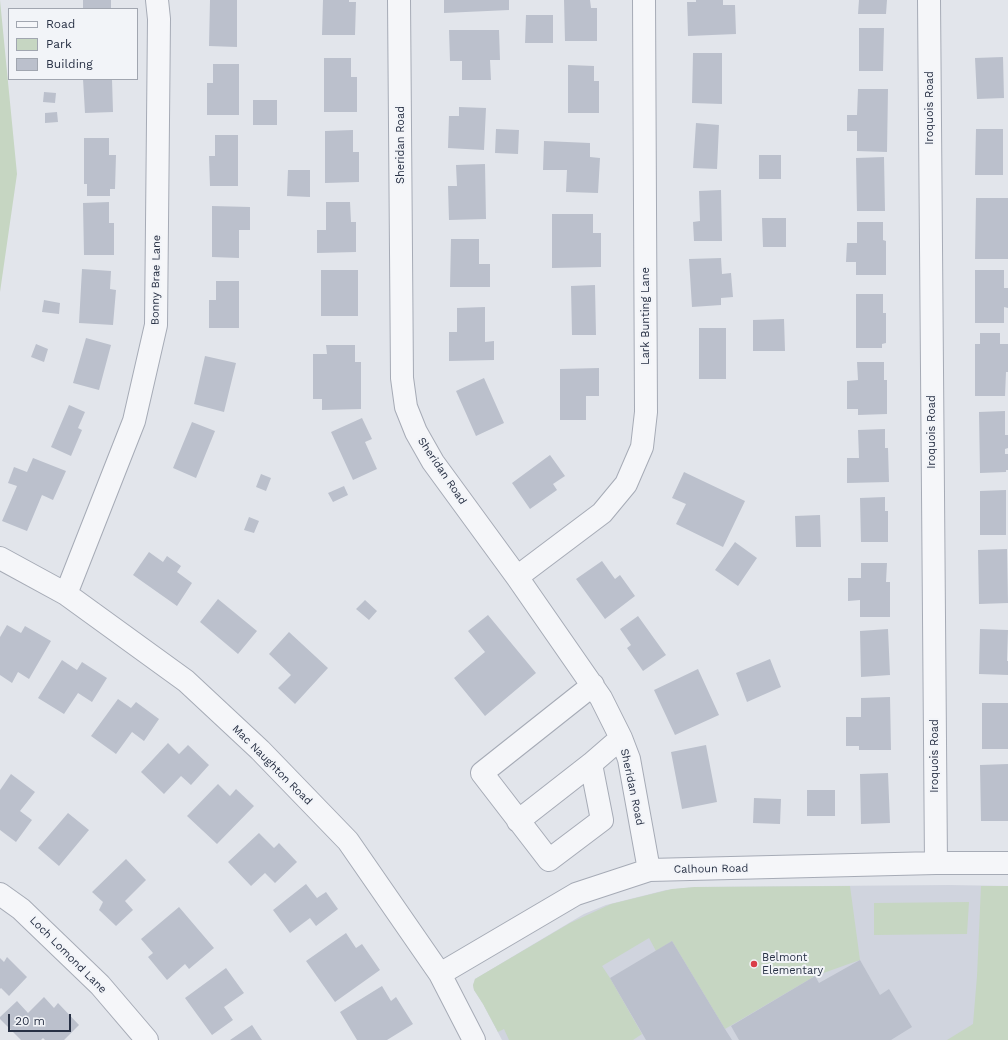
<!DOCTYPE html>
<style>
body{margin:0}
#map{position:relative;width:1008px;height:1040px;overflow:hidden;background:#e2e5eb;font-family:"Work Sans",sans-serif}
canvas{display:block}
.legend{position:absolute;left:8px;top:8px;width:130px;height:72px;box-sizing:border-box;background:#f2f4f8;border:1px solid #a1a6b0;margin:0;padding:5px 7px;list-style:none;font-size:12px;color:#283145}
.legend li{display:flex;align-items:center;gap:8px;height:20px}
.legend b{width:20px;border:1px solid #a1a6b0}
.scale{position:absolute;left:8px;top:1014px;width:63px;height:18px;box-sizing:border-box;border:2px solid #283145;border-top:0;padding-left:5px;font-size:12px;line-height:14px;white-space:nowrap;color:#283145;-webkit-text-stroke:3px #f2f4f8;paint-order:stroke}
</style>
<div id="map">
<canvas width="1008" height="1040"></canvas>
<ul class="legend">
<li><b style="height:5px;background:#f5f6f9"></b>Road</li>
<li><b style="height:11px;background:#c6d6c2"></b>Park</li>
<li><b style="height:11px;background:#bbc0cc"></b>Building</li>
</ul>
<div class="scale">20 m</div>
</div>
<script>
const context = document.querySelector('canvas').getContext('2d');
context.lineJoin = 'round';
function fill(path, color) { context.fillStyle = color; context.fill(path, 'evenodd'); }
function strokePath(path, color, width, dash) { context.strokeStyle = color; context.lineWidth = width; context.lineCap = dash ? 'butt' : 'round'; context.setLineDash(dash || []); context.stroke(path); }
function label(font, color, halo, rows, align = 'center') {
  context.font = font + ' "Work Sans",sans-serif'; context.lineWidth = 4; context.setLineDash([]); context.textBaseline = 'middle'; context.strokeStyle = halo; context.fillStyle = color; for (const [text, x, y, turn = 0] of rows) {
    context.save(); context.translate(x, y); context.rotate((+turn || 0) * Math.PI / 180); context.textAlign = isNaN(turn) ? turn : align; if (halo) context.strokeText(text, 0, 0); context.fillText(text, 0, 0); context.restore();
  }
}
fill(new Path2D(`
 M949 885 1008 886V1040H502L483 1004 474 990 473 985 475 979 584 914 606 905 666 890 695 887Z`), '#d0d4de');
fill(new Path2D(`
 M0 0 17 174 0 292Z
 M850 886 860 960 815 976 725 1029 672 941 656 951 649 938 602 966 610 978 642 1034 633 1040H509L504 1029 498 1032 483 1004 474 990 473 985 475 979 570 923 611 904 672 889 695 887Z
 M981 886H1008V1040H947L973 1024 977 976Z
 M969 902 967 934 874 935V903Z`), '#c6d6c2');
fill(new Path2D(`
 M83 0H111V9H83Z
 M210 0H237V47L209 46Z
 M323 0H349V2H356L355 35H322Z
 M444 0H509V10L444 13Z
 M564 0H590L591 8H597V41H565Z
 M696 0H723V5H735L736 34 688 36 687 2H696Z
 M859 0H887L886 14H858Z
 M526 15H553V43H525Z
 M859 28H884L883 71H859Z
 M449 30H499L500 60H490L491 80H462V61H450Z
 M693 53H722V104L692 103Z
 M1003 57 1004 98 977 99 975 58Z
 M324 58H351V77H357V112H324Z
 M213 64H239V115H207V83H213Z
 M568 65 594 66V81H599V113H568Z
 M83 79H112L113 112 85 113Z
 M858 89H888L887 152 857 151V131H847V115H857Z
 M44 92 56 93 55 103 43 102Z
 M253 100H277V125H253Z
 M459 107 486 108 484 150 448 148 449 116H459Z
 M57 112 58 122 45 123V113Z
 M696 123 719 125 717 169 693 168Z
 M496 129 519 130 518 154 495 153Z
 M976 129H1003V175H975Z
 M353 130V152H359V182L325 183V131Z
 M215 135H238V186H210L209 156H215Z
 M84 138H109V155H116L115 189H110V196H87V184H84Z
 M544 141 590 143V157L600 158 598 193 566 192 567 170H543Z
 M759 155H781V179H759Z
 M884 157 885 211H857L856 158Z
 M485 164 486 219 449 220 448 186H457L456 165Z
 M288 170H310V197L287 196Z
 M721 190 722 241H694L693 222 700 221 699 191Z
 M976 198H1008V259H975Z
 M109 202V223H114V255H84L83 203Z
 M326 202H350L351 222H356V252L317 253V230H326Z
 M212 206 250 207V230H239V258L212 257Z
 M552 214H593V233H601V267L552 268Z
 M762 218H786V247H763Z
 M857 222H883V240L886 241V275H856V262H846L847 243H857Z
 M451 239H479V264H490V287H450Z
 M721 258 722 274 731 273 733 297 721 298V305L692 307 689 259Z
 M82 269 111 271 110 289 116 290 113 325 79 323Z
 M321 270H358V316H321Z
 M975 270H1004V288H1008V308L1004 307V323H975Z
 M216 281H239V328H209V300H216Z
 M595 285 596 335H572L571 286Z
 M856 294H883V313H886V343L882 344V348H856Z
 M44 300 60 303 59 314 42 312Z
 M485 307V342L494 341V360L449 361V332H457V308Z
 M784 319 785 351H753V320Z
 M699 328H726V379H699Z
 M980 333H1000V344H1008V372H1006L1005 396H975V344H980Z
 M86 338 111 345 99 390 73 383Z
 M36 344 48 349 44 362 31 357Z
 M326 345H355V362H361V409L322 410V399H313V354H327Z
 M205 356 236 363 224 412 194 404Z
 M857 362H884V380H887V414L858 415V409H847V381L858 380Z
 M599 368V396H586V420H560V369Z
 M484 378 504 423 476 436 456 391Z
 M69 405 85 412 78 428 82 430 71 456 51 447Z
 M1005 411V435H1008V448L1005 449V454H1008V470H1006V472L980 473 979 412Z
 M362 418 372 439 365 442 377 469 353 480 331 432Z
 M192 422 215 431 196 478 173 468Z
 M885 429V448H888L889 482 847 483V458H859L858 430Z
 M550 455 565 476 553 484 557 490 530 509 512 483Z
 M33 458 66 471 53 500 42 495 27 531 2 521 17 486 8 483 14 467 27 472Z
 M684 472 745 501 723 547 676 524 686 504 672 498Z
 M261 474 271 478 266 491 256 487Z
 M344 486 348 495 333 502 328 493Z
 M1006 490V535H980V491Z
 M885 497V511H888V542H861L860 498Z
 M820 515 821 547H796L795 516Z
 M249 517 259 521 254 533 244 530Z
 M735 542 757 558 738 586 715 570Z
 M1007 549 1008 603 979 604 978 550Z
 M149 552 163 562 167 556 181 566 177 572 192 583 177 606 133 575Z
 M602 561 615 579 620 575 635 596 605 619 576 579Z
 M861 563H887L886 582H890V617H860V600L848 601V578H861Z
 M218 599 257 631 238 654 200 622Z
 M365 600 377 611 369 620 356 609Z
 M488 615 536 673 485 716 454 678 485 652 468 631Z
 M638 616 666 655 643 671 627 648 631 645 620 629Z
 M7 625 21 633 25 626 51 641 29 679 18 672 12 683 0 675V637Z
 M888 629 890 675 861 677 860 631Z
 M980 629 1008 630 1007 661H1008V675L979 674Z
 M289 632 328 668 295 704 278 688 291 675 269 654Z
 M770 659 781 687 747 702 736 673Z
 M62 660 77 670 82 662 107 678 92 702 78 693 64 714 38 698Z
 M698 669 719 715 675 735 654 690Z
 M890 697 891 750H859V746H846V717H861V698Z
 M118 699 131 708 136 702 159 719 144 741 132 732 116 754 91 736Z
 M982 703H1008V749H982Z
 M168 743 179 754 188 745 209 765 191 785 181 776 164 794 141 772Z
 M706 745 717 802 682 809 671 752Z
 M1008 764V821H981L980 765Z
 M888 773 890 823 861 824 860 774Z
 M11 774 35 792 20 811 32 820 16 842 0 830V790Z
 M218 784 230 796 236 789 254 806 217 844 187 816Z
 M807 790H835V816H807Z
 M754 798 781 799 780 824 753 823Z
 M68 813 89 830 59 866 38 848Z
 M259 833 274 848 279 843 297 862 275 883 265 873 251 886 228 862Z
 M126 859 146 880 125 901 133 910 116 926 99 910 103 902 92 892Z
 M306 884 317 898 326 892 338 909 316 926 310 918 290 933 273 910Z
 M179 907 214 948 189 969 185 964 167 980 148 957 153 953 141 939Z
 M346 933 356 948 362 944 380 970 335 1002 306 961Z
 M672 941 725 1029 732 1040H646L610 978Z
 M7 957 27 977 9 996 1 988 0 989V958L4 962Z
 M860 960 880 995 889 989 912 1027 891 1040H739L731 1026 815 976 819 983Z
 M226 968 244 993 224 1007 233 1020 212 1035 185 998Z
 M382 986 391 1001 396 997 413 1024 387 1040H357L340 1012Z
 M44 997 54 1008 58 1003 79 1025 64 1040H45L43 1038 41 1040H21L0 1019V1017L17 1001 28 1013Z
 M252 1025 262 1040H230Z`), '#bbc0cc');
const minor = new Path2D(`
 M399 0 402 378 406 407 416 432 433 462 517 577 601 698 621 738 629 759 649 870
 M929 0 936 863
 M0 558 66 594 186 681 260 750 348 841 440 974 474 1040
 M517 577 602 513 626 484 642 447 646 412 644 0
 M66 594 134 421 156 325 159 19 157 0
 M591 764 602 820 549 860 482 773 593 685
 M518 821 591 764 621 738
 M0 894 21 909 100 985 147 1040
 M440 974 576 894 649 870 936 863H1008`);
strokePath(minor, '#a6abb6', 24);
strokePath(minor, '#f5f6f9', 22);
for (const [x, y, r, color] of [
 [754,964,4,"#da3d49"]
]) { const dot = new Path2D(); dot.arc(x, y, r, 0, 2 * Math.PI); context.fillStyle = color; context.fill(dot); strokePath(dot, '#f2f4f8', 1.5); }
label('11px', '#283145', '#f2f4f8', [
 ["Iroquois Road",930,108,-90],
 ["Sheridan Road",401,145,-90],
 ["Bonny Brae Lane",156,280,-89],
 ["Lark Bunting Lane",646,316,-90],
 ["Iroquois Road",932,432,-90],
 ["Sheridan Road",442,471,56],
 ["Iroquois Road",935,756,-90],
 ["Mac Naughton Road",272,765,45],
 ["Sheridan Road",632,787,78],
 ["Calhoun Road",711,869,-1],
 ["Loch Lomond Lane",68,955,45]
]);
label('11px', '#283145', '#f2f4f8', [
 ["Belmont",762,958],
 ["Elementary",762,971]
], 'left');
</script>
